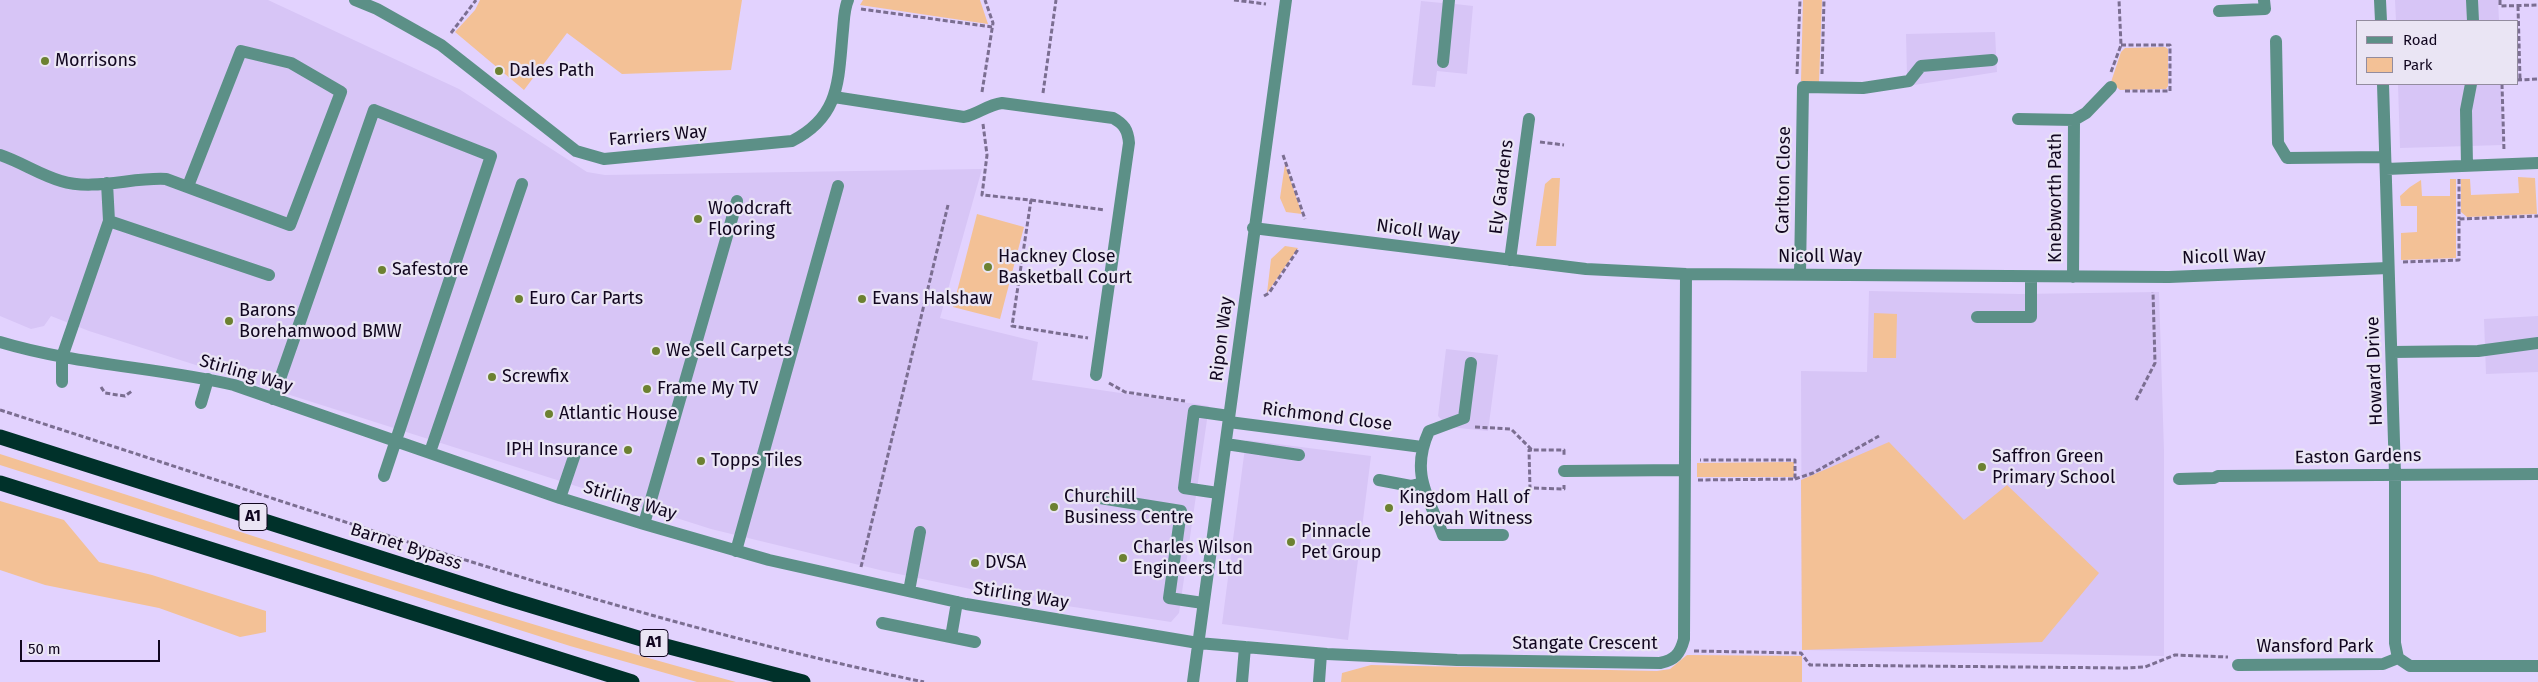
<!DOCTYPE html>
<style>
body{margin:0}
#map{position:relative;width:2538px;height:682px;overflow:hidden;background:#e2d2fe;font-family:"Fira Sans",sans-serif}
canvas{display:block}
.legend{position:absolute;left:2356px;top:20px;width:162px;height:65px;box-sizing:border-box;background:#eae5f4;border:1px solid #938c9f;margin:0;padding:6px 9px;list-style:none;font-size:15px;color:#11061f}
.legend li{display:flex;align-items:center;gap:10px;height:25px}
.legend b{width:25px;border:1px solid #938c9f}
.scale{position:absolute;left:20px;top:640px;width:140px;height:22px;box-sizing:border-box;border:2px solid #11061f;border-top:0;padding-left:6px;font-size:15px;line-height:18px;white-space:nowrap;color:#11061f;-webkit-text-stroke:4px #eae5f4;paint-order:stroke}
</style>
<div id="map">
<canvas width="2538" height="682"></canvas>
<ul class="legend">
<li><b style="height:6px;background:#5c9087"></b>Road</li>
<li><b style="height:14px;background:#f3c196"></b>Park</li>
</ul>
<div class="scale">50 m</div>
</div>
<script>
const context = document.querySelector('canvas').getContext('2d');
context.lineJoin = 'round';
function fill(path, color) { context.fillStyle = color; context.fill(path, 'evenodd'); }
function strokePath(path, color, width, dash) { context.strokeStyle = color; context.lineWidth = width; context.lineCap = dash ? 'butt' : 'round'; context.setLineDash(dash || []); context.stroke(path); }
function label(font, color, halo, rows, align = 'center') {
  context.font = font + ' "Fira Sans",sans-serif'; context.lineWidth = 4.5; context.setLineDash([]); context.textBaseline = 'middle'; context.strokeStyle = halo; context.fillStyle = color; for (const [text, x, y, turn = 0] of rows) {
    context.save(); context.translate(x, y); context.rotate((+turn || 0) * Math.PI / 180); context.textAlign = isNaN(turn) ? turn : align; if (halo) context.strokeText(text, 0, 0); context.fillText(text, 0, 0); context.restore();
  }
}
fill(new Path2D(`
 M0 0H268L459 89 587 172 605 175 982 169 940 318 1038 342 1032 380 1209 406 1179 613 1171 622 1009 597 884 571 711 529 89 331 51 316 44 326 31 329 0 316Z
 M1443 0H1455V4L1473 6 1467 74 1437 71 1435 87 1412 85 1421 1 1442 3Z
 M2395 0H2498L2499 21H2396Z
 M1995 32 1997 72 1863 93 1862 83 1907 76 1906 34Z
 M2398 84H2501L2503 145 2400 148Z
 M1869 291 2020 294 2159 292 2164 451V656L1802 650 1801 371 1867 372Z
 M2538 316V372L2486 374 2484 319Z
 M1446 349 1498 355 1488 431 1449 427 1438 416Z
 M1246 440 1371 456 1348 640 1222 624Z`), '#d7c5f6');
fill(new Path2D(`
 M480 0H742L731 70 622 74 567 33 524 90 455 32 475 10Z
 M863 0H980L988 24 860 5Z
 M1803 0H1822L1819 82 1801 81Z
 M2165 47 2168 49V86L2166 89 2120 90 2111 82 2121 52 2125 48Z
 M1285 164 1302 214 1286 212 1280 198Z
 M2518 177 2535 178 2537 214 2467 217 2461 212V179H2470L2471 195 2519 193Z
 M1552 178H1560L1556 246H1536L1545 184Z
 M2450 179H2456V258L2401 260V233L2417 232V206H2401L2400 196 2410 187 2421 180 2422 196H2450Z
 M977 214 1024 227 1000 319 953 307Z
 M1285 246 1298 248 1267 293 1271 259Z
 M1874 313 1897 314 1896 358H1873Z
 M1889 442 1964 520 2007 485 2099 573 2042 642 1802 650 1801 480Z
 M0 454C244 532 488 616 736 682H697L570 646 0 465Z
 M1794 462V477H1697V463Z
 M0 501 64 520 99 562 152 575 266 611V632L240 637 159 608 45 585 0 570Z
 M1687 655 1802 656V682H1341L1342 673 1371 665 1657 671 1670 669Z`), '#f3c196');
strokePath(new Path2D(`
 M1234 0 1266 4
 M2500 0V6L2538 5
 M2518 6 2520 79
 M861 9 992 27
 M451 33 476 0
 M2121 45H2170V91H2125
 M2111 72 2121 45 2119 0
 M1797 74 1800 0
 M1822 74 1824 0
 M2517 80 2538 79
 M2502 84 2504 151
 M982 92 993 23 985 0
 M1043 93 1056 0
 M983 124 987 155 982 195 1031 200 1012 326 1088 338
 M1540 142 1564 145
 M1283 155 1305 219
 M2459 179V219
 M1031 200 1105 210
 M2403 262 2459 260V219L2538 216
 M1264 296 1269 293 1299 248
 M1109 383 1125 392 1185 401
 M101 387 105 393 125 396 132 391
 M2136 400 2155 363 2153 292
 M0 410C306 507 610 617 924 682
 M1475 427 1511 429 1532 450H1564V456
 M1532 450H1529L1530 488 1564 489V485
 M1795 479 1813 473 1879 436
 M1698 480 1795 479V460H1700
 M861 567 948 205
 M1694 651 1801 653 1810 665 2126 668 2145 667 2175 655 2228 657`), '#7b6e91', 3, [5, 2.5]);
strokePath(new Path2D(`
 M355 0 377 9 441 45 576 151 604 159 792 141C841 116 838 80 843 30 844 20 844 9 848 0
 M2380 0 2381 21
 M2472 0 2473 21
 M2219 11 2265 9 2264 0
 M2276 41 2278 143 2287 158 2385 157
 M1443 62 1449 0
 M2383 84 2395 474V643L2398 658
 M834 97 964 117C978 114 987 105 1002 103L1113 118C1124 124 1128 130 1129 143L1096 375
 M2018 119 2074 120 2086 113 2111 87
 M0 155C21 162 40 175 61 181 93 191 133 177 166 179L290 225 341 92 291 63 241 51 188 186
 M2467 165 2466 110 2471 84
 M2386 169 2538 163
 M109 221 269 275
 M1253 228 1586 269 1686 274 2169 277 2388 268
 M1510 260 1529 119
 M1800 274 1803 87 1863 88 1909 81 1921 66 1992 60
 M2073 277 2074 120
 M1977 317H2031V277
 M0 342C76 365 157 367 234 385L560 498 644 524 769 560 966 604 1198 643 1327 654 1457 660 1660 663C1675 660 1680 654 1684 639L1686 274
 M2392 352 2478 351 2538 343
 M1471 363 1464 418 1429 431C1410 473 1428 496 1443 535H1503
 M62 382V357L109 221 107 183
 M273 399 374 110 491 156 384 476
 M201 403 208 379
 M1229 422 1422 447
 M1226 444 1299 455
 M430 452 522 184
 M1564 471 1684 470
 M2179 479 2214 478 2218 476 2538 474
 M1379 480 1411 486 1423 483
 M1218 493 1184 488 1194 411 1229 416
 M560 498 576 451
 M1100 498 1181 511 1169 598 1203 603
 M644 524 737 201
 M736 551 838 186
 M909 591 920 532
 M882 623 975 642
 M951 637 957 602
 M2398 658 2410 666H2538
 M2238 665 2383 664 2398 658
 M1193 682 1286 0
 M1242 682 1245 647
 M1319 682 1321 654`), '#5c9087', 12);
strokePath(new Path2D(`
 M0 437 506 598 658 644 803 682
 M0 483 632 682`), '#00312a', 15);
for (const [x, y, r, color] of [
 [45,61,5,"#6c8131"],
 [499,71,5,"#6c8131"],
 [698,219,5,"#6c8131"],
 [988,267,5,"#6c8131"],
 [382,270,5,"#6c8131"],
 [519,299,5,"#6c8131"],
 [862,299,5,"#6c8131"],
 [229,321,5,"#6c8131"],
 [656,351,5,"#6c8131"],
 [492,377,5,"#6c8131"],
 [647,389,5,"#6c8131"],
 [549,414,5,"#6c8131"],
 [628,450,5,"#6c8131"],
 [701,461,5,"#6c8131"],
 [1982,467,5,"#6c8131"],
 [1054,507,5,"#6c8131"],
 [1389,508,5,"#6c8131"],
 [1291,542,5,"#6c8131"],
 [1123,558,5,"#6c8131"],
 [975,563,5,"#6c8131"]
]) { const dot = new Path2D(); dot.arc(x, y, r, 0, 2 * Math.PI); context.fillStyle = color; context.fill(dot); strokePath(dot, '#eae5f4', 2); }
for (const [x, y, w] of [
 [253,517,28],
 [654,643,28]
]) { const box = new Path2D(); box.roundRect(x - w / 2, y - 13.5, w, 27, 4); context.fillStyle = '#eae5f4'; context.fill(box); strokePath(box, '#11061f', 1); }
label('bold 16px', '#11061f', null, [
 ["A1",253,517],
 ["A1",654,643]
]);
label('18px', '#11061f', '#eae5f4', [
 ["Morrisons",55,61],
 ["Dales Path",509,71],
 ["Woodcraft",708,209],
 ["Flooring",708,230],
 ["Hackney Close",998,257],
 ["Basketball Court",998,278],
 ["Safestore",392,270],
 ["Euro Car Parts",529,299],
 ["Evans Halshaw",872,299],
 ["Barons",239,311],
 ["Borehamwood BMW",239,332],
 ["We Sell Carpets",666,351],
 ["Screwfix",502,377],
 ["Frame My TV",657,389],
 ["Atlantic House",559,414],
 ["IPH Insurance",618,450,"right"],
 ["Saffron Green",1992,457],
 ["Primary School",1992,478],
 ["Topps Tiles",711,461],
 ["Churchill",1064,497],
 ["Business Centre",1064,518],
 ["Kingdom Hall of",1399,498],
 ["Jehovah Witness",1399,519],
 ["Pinnacle",1301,532],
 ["Pet Group",1301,553],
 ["Charles Wilson",1133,548],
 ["Engineers Ltd",1133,569],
 ["DVSA",985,563]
], 'left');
label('18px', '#11061f', '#eae5f4', [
 ["Farriers Way",658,136,-5],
 ["Carlton Close",1784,180,-89],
 ["Ely Gardens",1502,187,-83],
 ["Knebworth Path",2056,198,-90],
 ["Nicoll Way",1418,231,7],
 ["Nicoll Way",1820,257],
 ["Nicoll Way",2224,257,-2],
 ["Ripon Way",1222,339,-83],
 ["Howard Drive",2375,371,-92],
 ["Stirling Way",246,374,16],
 ["Richmond Close",1327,417,7],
 ["Easton Gardens",2358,457,-1],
 ["Stirling Way",630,501,17],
 ["Barnet Bypass",406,547,18],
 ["Stirling Way",1021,596,9],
 ["Stangate Crescent",1585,644],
 ["Wansford Park",2315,647]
]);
</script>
